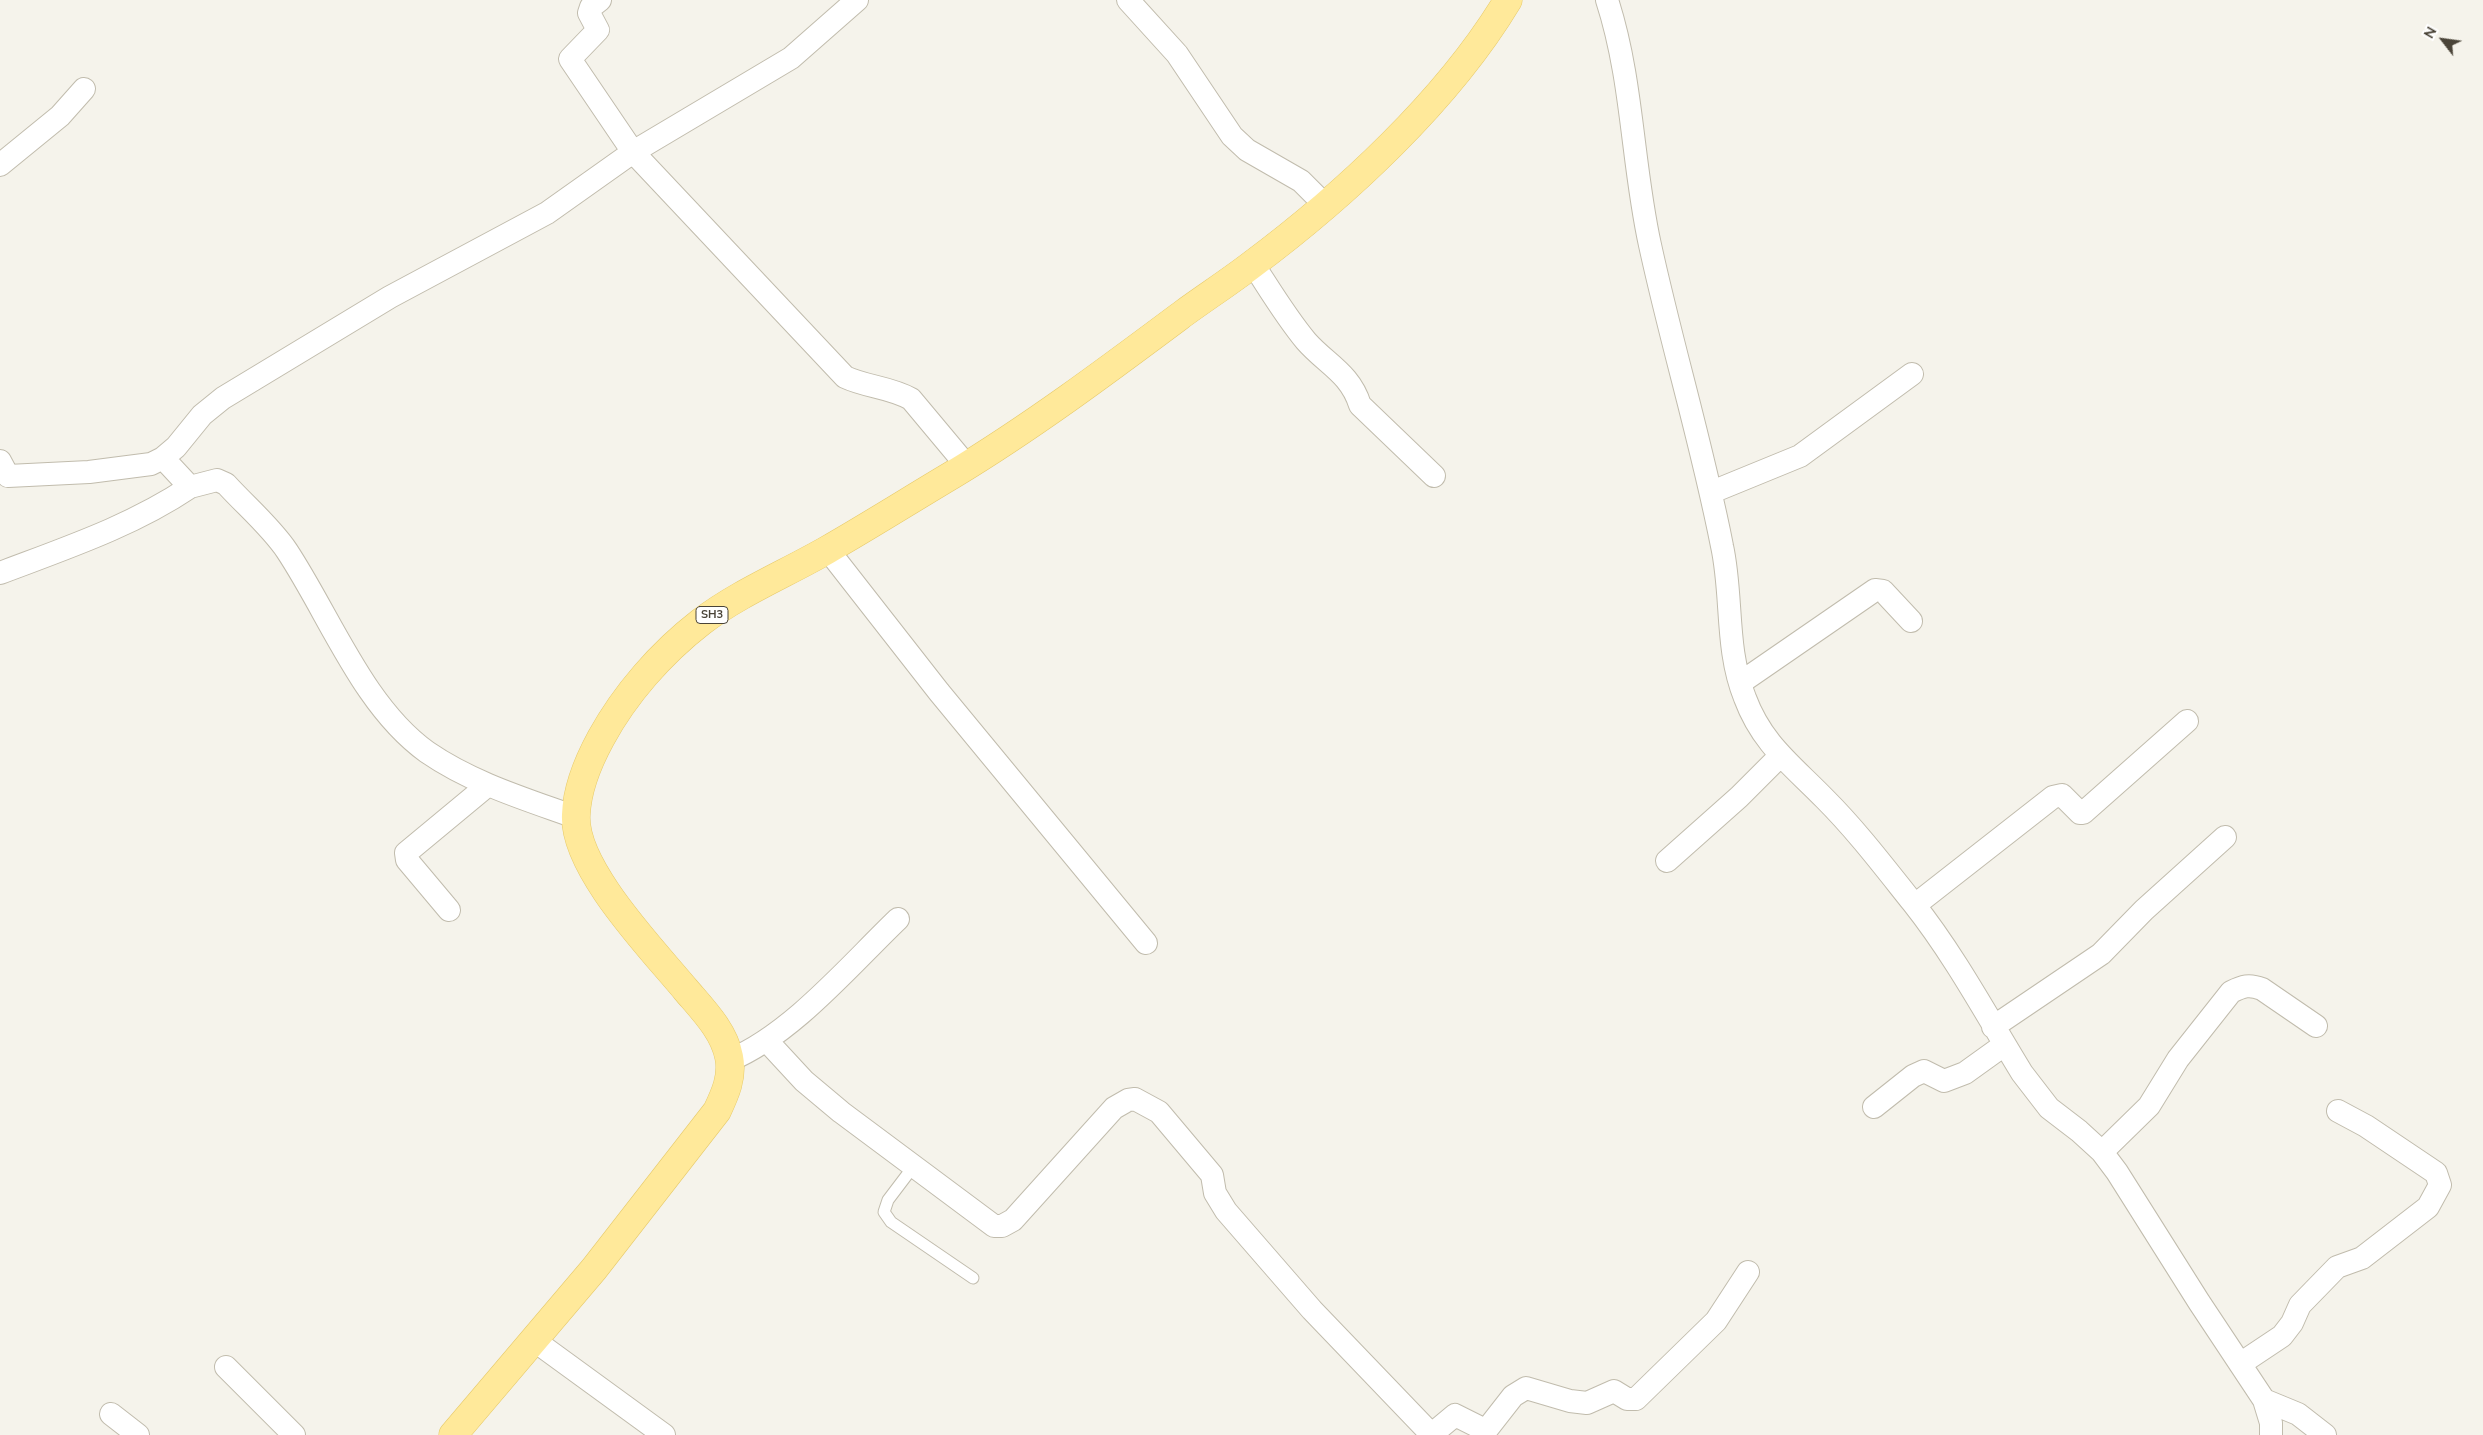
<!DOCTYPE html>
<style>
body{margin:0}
#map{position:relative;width:2483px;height:1435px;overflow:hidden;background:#f5f3eb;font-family:Mulish,sans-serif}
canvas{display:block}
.north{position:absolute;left:2418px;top:15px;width:50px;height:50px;-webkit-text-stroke:4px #fff;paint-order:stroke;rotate:300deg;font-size:14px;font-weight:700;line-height:20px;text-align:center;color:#4a4438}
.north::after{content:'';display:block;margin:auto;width:18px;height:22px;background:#4a4438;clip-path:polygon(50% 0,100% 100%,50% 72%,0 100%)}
</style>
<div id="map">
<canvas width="2483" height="1435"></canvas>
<div class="north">N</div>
</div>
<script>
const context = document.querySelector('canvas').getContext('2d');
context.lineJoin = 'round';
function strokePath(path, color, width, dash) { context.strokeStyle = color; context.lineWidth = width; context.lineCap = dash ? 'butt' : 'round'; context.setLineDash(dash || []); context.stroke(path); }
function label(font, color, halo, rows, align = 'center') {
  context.font = font + ' Mulish,sans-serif'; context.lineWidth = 4.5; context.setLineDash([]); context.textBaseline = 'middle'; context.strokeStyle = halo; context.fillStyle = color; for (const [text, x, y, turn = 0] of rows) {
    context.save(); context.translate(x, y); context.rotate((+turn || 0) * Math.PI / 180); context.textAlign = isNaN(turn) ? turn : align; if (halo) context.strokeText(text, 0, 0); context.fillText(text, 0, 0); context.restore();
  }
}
const service = new Path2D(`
 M913 1167 888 1200 884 1212 891 1222 973 1278`);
const minor = new Path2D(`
 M600 0 591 7 589 13 598 30 570 59 633 152 845 377C866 387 890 387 911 399L967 466
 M1128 0 1177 54 1232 136 1247 150 1301 181 1325 205
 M1607 0C1633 80 1632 164 1650 245 1672 346 1702 444 1722 546 1733 596 1725 649 1745 698 1762 744 1792 765 1825 799 1857 831 1885 868 1913 903 1955 956 1987 1016 2022 1073L2049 1108 2079 1131 2102 1152 2117 1172 2199 1302 2264 1400 2271 1423V1435
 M0 165 60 116 84 89
 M1253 264C1270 290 1286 317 1306 341 1326 364 1350 373 1360 405L1434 476
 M163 458 190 487 217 480 226 484C246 506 271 527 287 551 330 616 363 706 427 752 472 783 525 799 575 817
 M0 461 8 476 89 472 151 464 163 458 176 447 202 415 223 398 390 297 547 213 633 152 791 58 857 0
 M1712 492 1800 456 1912 374
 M828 550 939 692 1146 943
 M0 573C66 548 132 526 190 487
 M1740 683 1875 590 1883 591 1911 621
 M1667 861 1739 797 1780 756
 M1915 905 2053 797 2062 795 2080 813H2083L2187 721
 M449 910 407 860 406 853 488 785
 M1993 1027 2101 954 2144 910 2225 837
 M767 1041 804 1081 841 1112 994 1226H1002L1013 1220 1114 1108 1128 1100 1135 1099 1159 1112 1212 1175 1215 1193 1226 1211 1312 1310 1432 1435
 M730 1060C792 1034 849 966 898 919
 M1874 1107 1913 1076 1924 1071 1944 1081 1965 1073 2004 1045
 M2102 1152 2149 1106 2178 1059 2231 992C2243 986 2249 984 2262 989L2316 1026
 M535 1341 664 1435
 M2240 1364 2282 1336 2292 1323 2300 1305 2337 1267 2362 1258 2428 1207 2440 1185 2436 1173 2366 1126 2338 1111
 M226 1367 294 1435
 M2264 1400 2298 1414 2325 1435
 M111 1414 138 1435
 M1431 1435 1455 1415 1483 1429 1488 1428 1513 1396 1526 1388 1570 1401 1587 1403 1614 1391 1627 1399H1636L1716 1321 1748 1272`);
const primary = new Path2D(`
 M453 1435 594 1269 717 1111C725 1094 733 1077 729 1057 724 1031 703 1010 686 990 653 950 573 868 576 815 577 789 589 760 601 738 625 694 661 653 701 622 739 593 785 574 827 550 869 526 910 500 952 475 1033 426 1109 369 1184 313 1206 297 1229 282 1250 266 1344 196 1448 100 1508 0`);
strokePath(service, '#c1bcad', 13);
strokePath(minor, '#c1bcad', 24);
strokePath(primary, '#e6c968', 29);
strokePath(service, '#fff', 11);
strokePath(minor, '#fff', 22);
strokePath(primary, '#ffe99a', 28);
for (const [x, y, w] of [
 [712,615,32]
]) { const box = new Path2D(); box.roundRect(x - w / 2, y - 8.5, w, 17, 4); context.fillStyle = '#fff'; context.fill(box); strokePath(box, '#4a4438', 1); }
label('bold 11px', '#4a4438', null, [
 ["SH3",712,615]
]);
</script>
